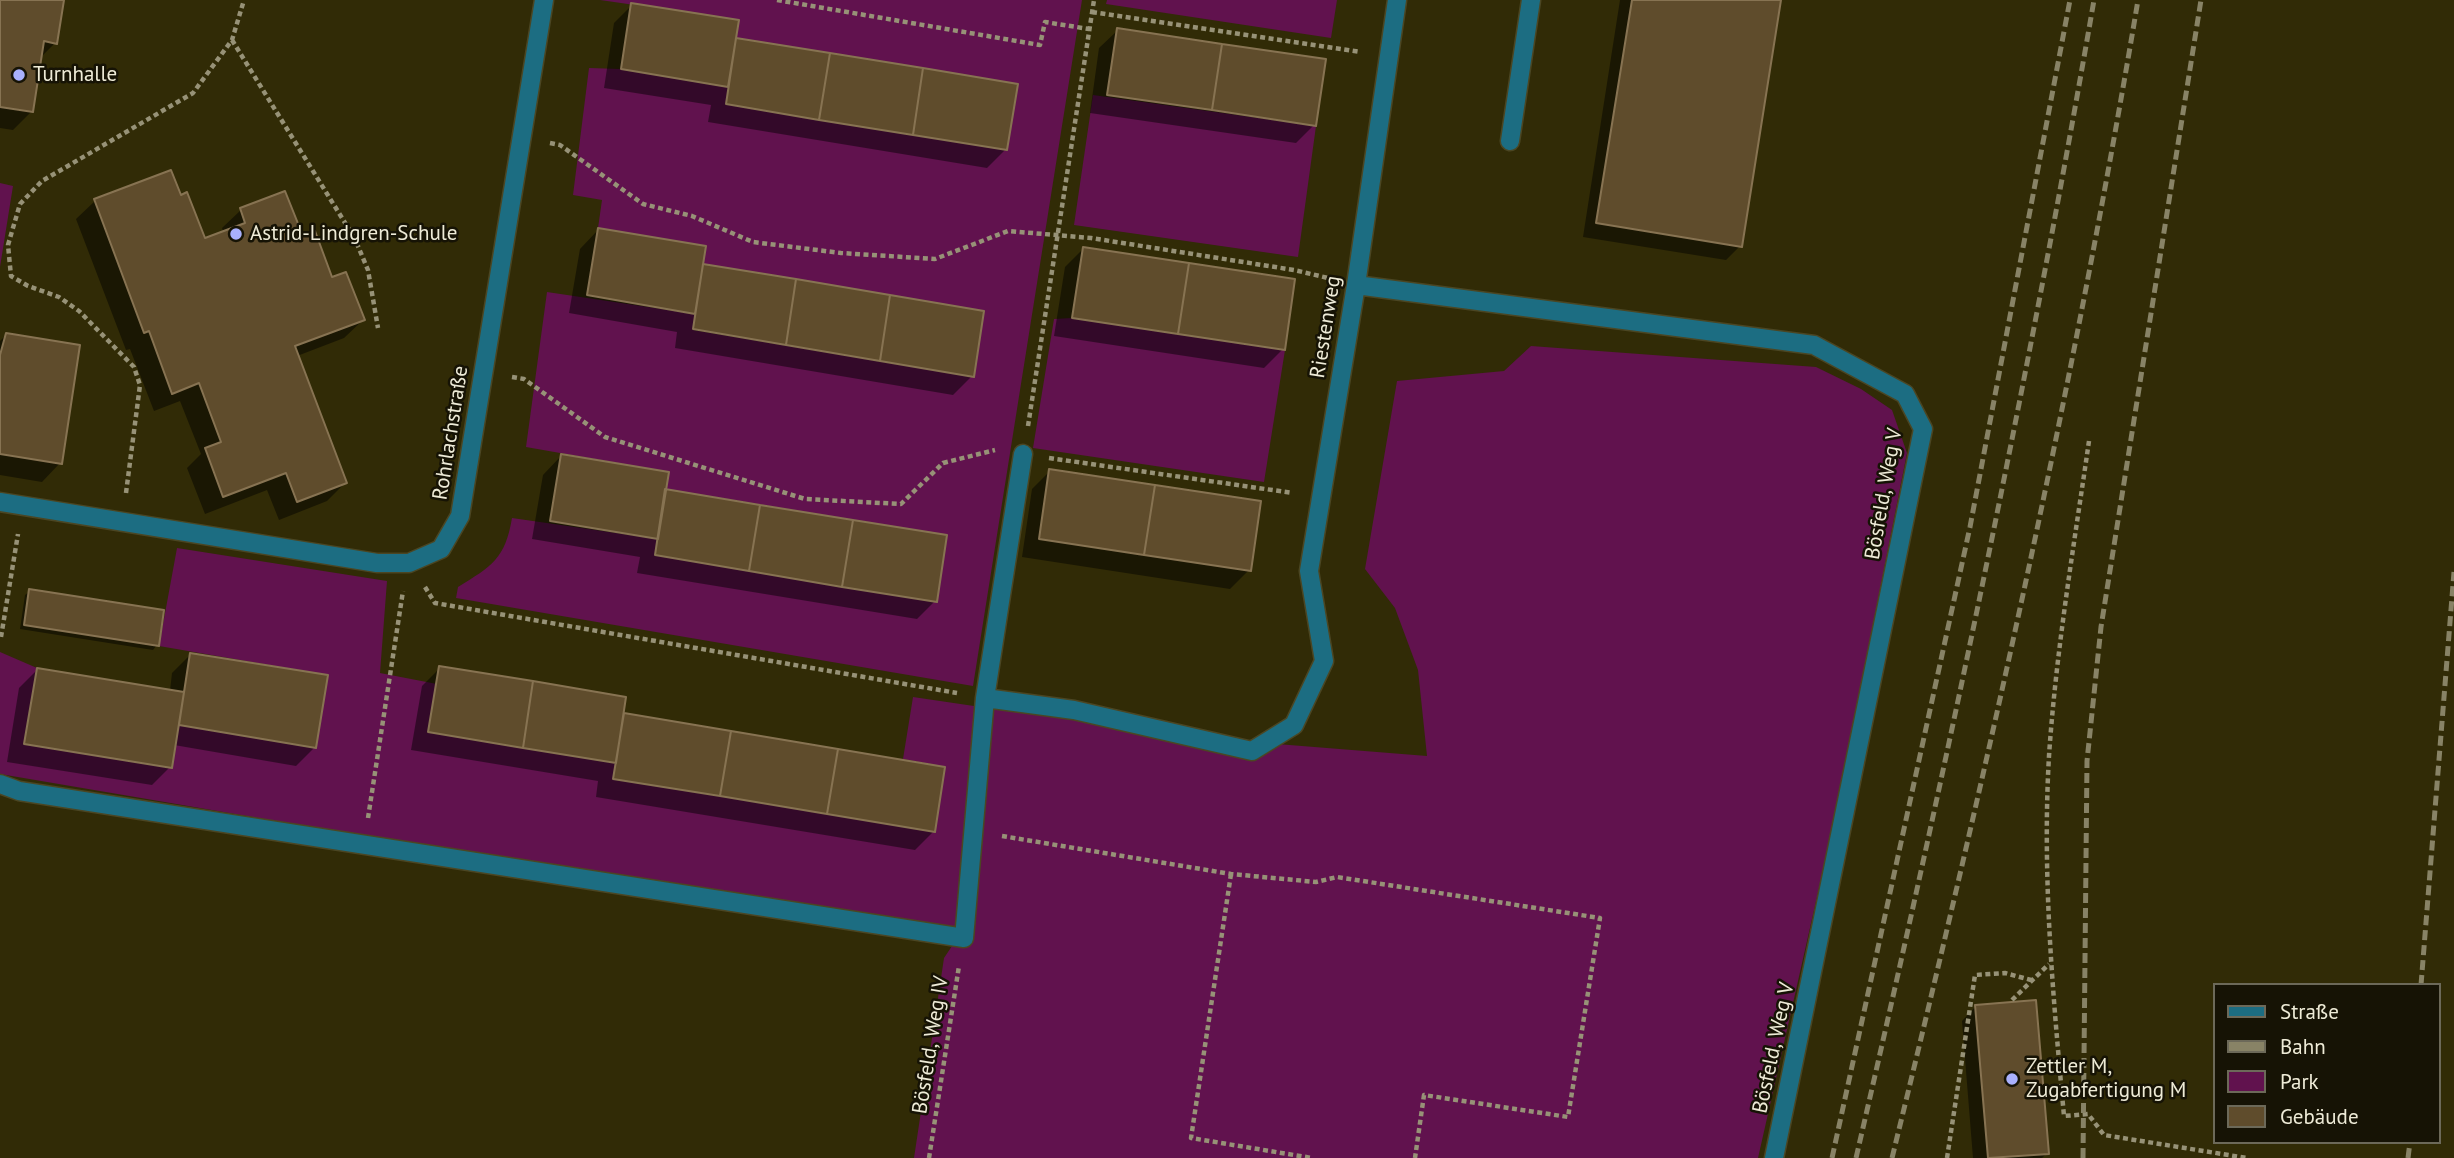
<!DOCTYPE html>
<meta charset="utf-8">
<style>
body{margin:0}
#map{position:relative;width:2454px;height:1158px;overflow:hidden;background:#312b06;font-family:"PT Sans",sans-serif}
canvas{display:block}
.legend{position:absolute;left:2213px;top:983px;width:228px;height:161px;box-sizing:border-box;background:#161305;border:2px solid #6c6959;margin:0;padding:9px 12px;list-style:none;font-size:21px;color:#eeebd7}
.legend li{display:flex;align-items:center;gap:14px;height:35px}
.legend b{width:35px;border:2px solid #6c6959}
</style>
<div id="map">
<canvas width="2454" height="1158"></canvas>
<ul class="legend">
<li><b style="height:9px;background:#1c6d82"></b>Straße</li>
<li><b style="height:9px;background:#888366"></b>Bahn</li>
<li><b style="height:19px;background:#61124e"></b>Park</li>
<li><b style="height:19px;background:#5f4c2c"></b>Gebäude</li>
</ul>
</div>
<script>
const context = document.querySelector('canvas').getContext('2d');
context.lineJoin = 'round';
function fill(path, color) { context.fillStyle = color; context.fill(path, 'evenodd'); }
function strokePath(path, color, width, dash) { context.strokeStyle = color; context.lineWidth = width; context.lineCap = dash ? 'butt' : 'round'; context.setLineDash(dash || []); context.stroke(path); }
function label(font, color, halo, rows, align = 'center') {
  context.font = font + ' "PT Sans",sans-serif'; context.lineWidth = 5; context.setLineDash([]); context.textBaseline = 'middle'; context.strokeStyle = halo; context.fillStyle = color; for (const [text, x, y, turn = 0] of rows) {
    context.save(); context.translate(x, y); context.rotate((+turn || 0) * Math.PI / 180); context.textAlign = isNaN(turn) ? turn : align; if (halo) context.strokeText(text, 0, 0); context.fillText(text, 0, 0); context.restore();
  }
}
fill(new Path2D(`
 M600 0H1082L973 686 456 598 458 587C492 566 505 559 512 518L658 539 655 555 937 601 947 535 665 489 668 472 526 447 547 292 695 314 693 330 973 377 984 311 703 264 706 246 598 228 602 200 573 195 589 68 621 69 728 87 726 104 1007 150 1018 84 736 38 739 20Z
 M1107 0H1337L1331 38 1106 4Z
 M1093 95 1316 126 1298 257 1074 225Z
 M0 183 13 186 0 267Z
 M1072 318 1285 350 1264 482 1033 448 1054 319Z
 M1531 346 1816 367 1861 389 1892 410 1907 453 1833 826 1758 1158H914L944 958 958 937 0 774V652L37 668 24 743 172 767 179 725 316 747 327 675 159 646 177 548 387 581 380 673 437 684 429 732 616 763 614 779 935 832 945 767 903 759 913 697 974 706 967 878 993 706 1252 742 1427 756 1418 670 1395 608 1365 569 1397 381 1504 371Z`), '#61124e');
fill(new Path2D(`
 M0 0H62L55 43 40 58 32 111 13 130 0 128Z
 M1620 0H1779L1740 246 1726 260 1583 237Z
 M632 5 734 39 1006 149 987 168 708 122 711 105 604 88 614 23Z
 M1118 30 1314 125 1296 143 1090 113 1099 48Z
 M180 197 204 241 223 231 222 228 241 210 302 238 363 320 344 338 297 356 345 483 327 501 279 520 267 490 205 514 187 468 201 454 180 401 154 411 130 349 126 350 76 219 95 201Z
 M598 230 701 265 972 376 953 395 675 348 677 332 569 313 580 249Z
 M1083 249 1283 349 1264 368 1054 336 1065 267Z
 M6 335 60 463 42 482 0 475V341Z
 M561 456 663 491 935 601 917 619 637 573 640 557 532 539 543 475Z
 M1050 471 1249 570 1230 589 1022 557 1032 489Z
 M30 591 157 645 153 650 20 629 25 595Z
 M191 654 315 747 296 766 174 745 170 767 152 785 7 762 19 688 37 670 170 691 172 673Z
 M440 668 622 715 943 768 934 831 915 850 596 797 598 781 411 750 422 686Z
 M1976 1006 2047 1153 2042 1158H1973L1962 1021Z`), '#0007');
const building = new Path2D(`
 M0 0H64L57 44 44 41 33 112 0 107Z
 M1632 0H1781L1742 247 1596 223Z
 M631 3 739 20 728 87 621 69Z
 M1117 28 1222 44 1212 110 1107 95Z
 M736 38 830 53 819 120 726 104Z
 M1222 44 1326 59 1316 126 1212 110Z
 M830 53 923 68 913 135 819 120Z
 M923 68 1018 84 1007 150 913 135Z
 M171 170 181 195 187 192 205 238 245 223 240 208 285 191 303 236 315 231 332 277 346 272 365 320 295 346 347 483 297 502 286 473 223 497 205 448 221 442 199 383 172 394 149 331 144 333 94 199Z
 M598 228 706 246 695 314 587 295Z
 M1083 247 1189 263 1178 334 1072 318Z
 M1189 263 1295 279 1285 350 1178 334Z
 M703 264 796 279 786 345 693 329Z
 M796 279 890 295 880 361 786 345Z
 M890 295 984 311 974 377 880 361Z
 M6 333 80 345 62 464 0 454V355Z
 M561 454 669 472 658 539 550 521Z
 M1049 469 1155 485 1144 555 1039 539Z
 M1155 485 1261 501 1251 571 1144 555Z
 M665 489 760 505 749 571 655 555Z
 M760 505 853 520 842 587 749 571Z
 M853 520 947 535 937 602 842 587Z
 M29 589 164 610 159 646 24 625Z
 M190 653 328 675 316 748 179 725Z
 M439 666 533 681 523 748 428 732Z
 M37 668 184 692 172 768 24 744Z
 M533 681 626 697 616 763 523 748Z
 M624 713 731 731 720 796 613 779Z
 M731 731 838 749 827 814 720 796Z
 M838 749 945 767 935 832 827 814Z
 M2036 1000 2049 1154 1988 1158 1975 1005Z`);
fill(building, '#5f4c2c');
strokePath(building, '#877352', 2);
const minor = new Path2D(`
 M1510 141 1531 0
 M1356 285 1814 345 1905 394 1923 429 1774 1158
 M0 502 377 563H409L441 549 460 516 544 0
 M985 698 1023 454
 M0 784 19 791 964 938 985 698 1074 710 1252 751 1294 725 1324 661 1309 571 1356 285 1397 0`);
strokePath(minor, '#4b4623', 21);
strokePath(new Path2D(`
 M777 0 1040 45 1045 22 1089 29
 M1092 12 1361 52
 M232 40 355 239 368 270 378 328
 M550 143 560 145 643 204 692 216 753 242 841 253 935 259 1008 231 1091 238 1294 270 1328 278
 M512 377 524 379 605 437 805 499 901 504 943 463 995 450
 M1028 426 1094 0
 M2089 441C2074 545 2056 651 2049 756 2042 876 2053 997 2064 1116L2088 1114 2104 1135 2247 1158
 M1049 458 1293 493
 M126 493 140 385 134 367 79 311 59 297 28 286 11 276 8 245 20 204 42 181 193 93 232 40 244 0
 M425 587 435 603 957 693
 M1 637 18 534
 M368 818 403 591
 M1002 836 1231 874 1316 882 1337 877 1600 918 1568 1117 1424 1095 1415 1158
 M1231 874 1191 1138 1312 1158
 M2012 1000 2049 964
 M929 1158 959 966
 M1947 1158 1975 975 2005 973 2031 980`), '#979277', 4.5, [5, 3.5]);
strokePath(minor, '#1c6d82', 18);
strokePath(new Path2D(`
 M2421 985 2454 572
 M1832 1158 1970 527 2070 0
 M1856 1158C1945 774 2027 388 2094 0
 M1892 1158C1986 774 2073 390 2138 0
 M2083 1158 2087 761 2101 627 2201 0
 M2408 1158 2410 1142`), '#888366', 5, [10, 5]);
for (const [x, y, r, color] of [
 [19,75,7,"#a9b0fc"],
 [236,234,7,"#a9b0fc"],
 [2012,1079,7,"#a9b0fc"]
]) { const dot = new Path2D(); dot.arc(x, y, r, 0, 2 * Math.PI); context.fillStyle = color; context.fill(dot); strokePath(dot, '#161305', 2.5); }
label('21px', '#eeebd7', '#161305', [
 ["Turnhalle",33,75],
 ["Astrid-Lindgren-Schule",250,234],
 ["Zettler M,",2026,1067],
 ["Zugabfertigung M",2026,1091]
], 'left');
label('21px', '#eeebd7', '#161305', [
 ["Riestenweg",1326,327,-81],
 ["Rohrlachstraße",451,433,-81],
 ["Bösfeld, Weg V",1884,494,-80],
 ["Bösfeld, Weg IV",931,1045,-81],
 ["Bösfeld, Weg V",1774,1048,-78]
]);
</script>
